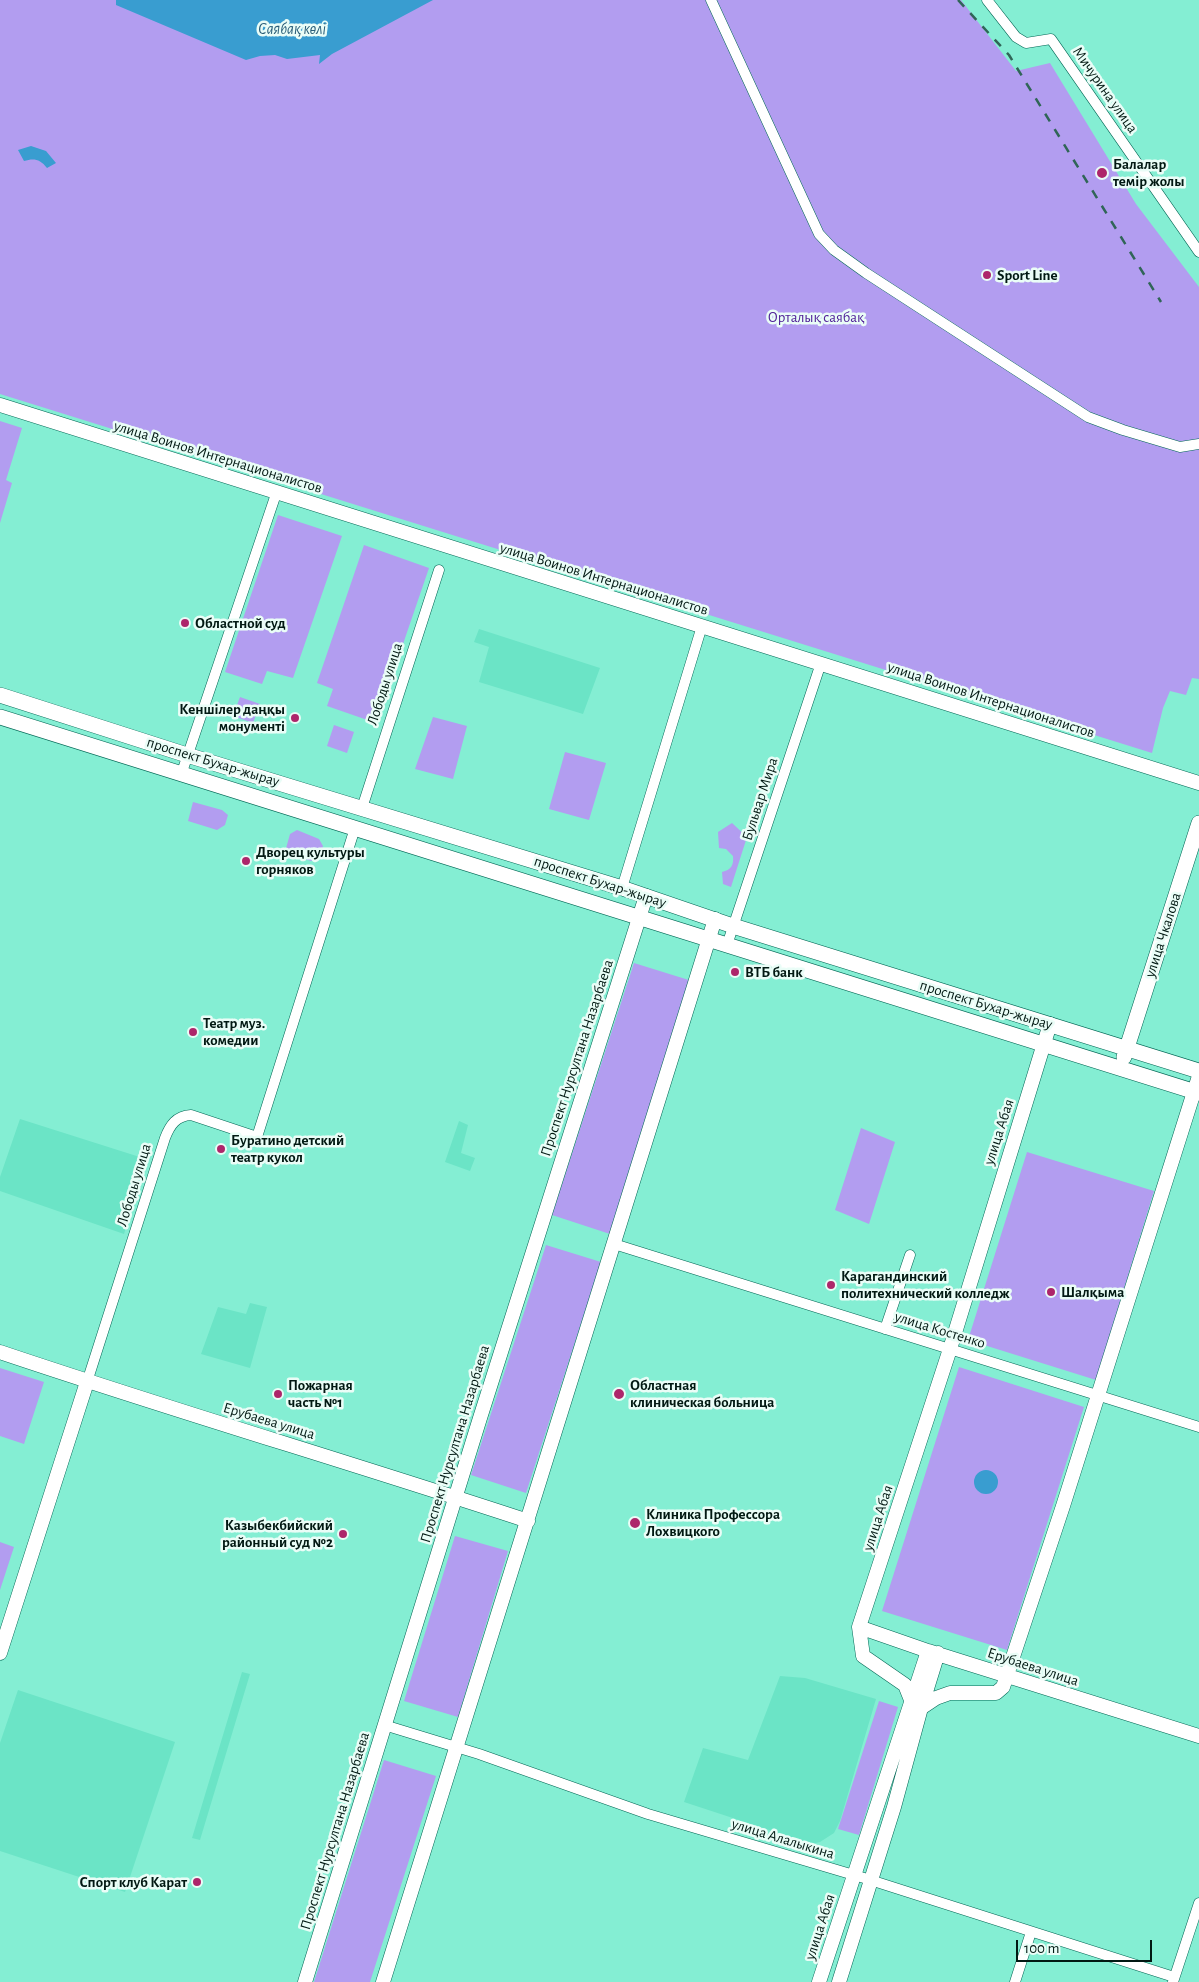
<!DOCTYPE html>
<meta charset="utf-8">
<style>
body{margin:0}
#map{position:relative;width:1199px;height:1982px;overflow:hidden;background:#84eed3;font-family:"Alegreya Sans",sans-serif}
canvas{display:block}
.scale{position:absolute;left:1016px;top:1940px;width:136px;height:22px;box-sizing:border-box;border:2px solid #021913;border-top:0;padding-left:6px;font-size:15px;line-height:18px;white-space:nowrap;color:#021913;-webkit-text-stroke:4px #eafdf7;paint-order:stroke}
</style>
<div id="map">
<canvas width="1199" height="1982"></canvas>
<div class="scale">100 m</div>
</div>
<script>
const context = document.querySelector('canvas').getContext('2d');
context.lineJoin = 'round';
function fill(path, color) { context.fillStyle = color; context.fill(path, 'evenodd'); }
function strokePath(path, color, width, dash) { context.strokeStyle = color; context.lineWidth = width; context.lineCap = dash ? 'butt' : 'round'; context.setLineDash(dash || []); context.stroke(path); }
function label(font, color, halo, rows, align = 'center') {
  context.font = font + ' "Alegreya Sans",sans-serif'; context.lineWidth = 5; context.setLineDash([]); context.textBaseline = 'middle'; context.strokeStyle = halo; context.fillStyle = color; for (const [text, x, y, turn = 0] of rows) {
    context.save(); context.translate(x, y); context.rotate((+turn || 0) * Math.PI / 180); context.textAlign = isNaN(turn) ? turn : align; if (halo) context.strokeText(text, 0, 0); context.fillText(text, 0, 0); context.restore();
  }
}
fill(new Path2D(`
 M479 629 600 668 583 714 479 682 489 647 474 642Z
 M20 1119 146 1159 124 1234 0 1191V1177Z
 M459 1121 468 1125 461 1153 475 1158 470 1171 445 1162Z
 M250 1303 267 1307 250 1368 201 1354 218 1307 246 1314Z
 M242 1672 250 1674 200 1840 192 1838Z
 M780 1676 805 1678 876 1699 840 1821 834 1833 820 1842 812 1844 684 1802 703 1748 748 1760Z
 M18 1690 175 1742 125 1892 0 1851V1743Z`), '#6be4c6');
fill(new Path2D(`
 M0 0H961L1016 71 1050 63 1136 204 1199 287V679L1192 678 1186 695 1170 691 1163 708 1152 753 0 394Z
 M0 421 22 428 6 480 12 483 0 523Z
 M278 515 342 536 293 678 267 671 262 684 225 672Z
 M364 545 429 568 376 723 327 706 333 689 317 683Z
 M240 697 260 704 253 723 233 716Z
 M433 717 467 726 453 779 415 769Z
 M334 725 354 732 347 753 327 746Z
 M565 752 606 763 589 820 549 809Z
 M193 802 222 810 228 815 225 825 217 830 188 821Z
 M732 823 747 837 731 887 723 884 722 872C731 870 734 865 733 856L726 849 719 848 718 832Z
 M297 830 319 839 323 846 319 857 311 861 285 852 290 834Z
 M634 963 692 981 610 1234 552 1215Z
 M861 1128 895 1142 869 1224 835 1210Z
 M1027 1152 1154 1191 1096 1380 968 1340Z
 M546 1245 601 1262 526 1493 471 1475Z
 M959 1367 1084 1407 1007 1650 882 1611Z
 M0 1368 44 1382 24 1444 0 1436Z
 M455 1536 508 1551 458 1717 404 1701Z
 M0 1542 14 1547 0 1590Z
 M879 1701 898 1707 859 1835 838 1829Z
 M384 1760 436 1776 370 1982H314Z`), '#b29df0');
fill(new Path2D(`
 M116 0H433L332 54 319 64 320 55 287 59 275 55 260 56 246 60 116 5Z
 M31 146 46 151 56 163 47 168C40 159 34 158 24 161L18 150Z
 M974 1482a12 12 0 1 1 24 0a12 12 0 1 1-24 0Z`), '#399dd0');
const street = new Path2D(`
 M711 0 819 234 834 250 866 273 1088 417 1123 430 1180 447 1199 444
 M987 0 1016 37 1026 43 1051 39 1199 252
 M181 775 277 491
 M362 808 439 570
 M622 888 702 626
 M727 945 821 663
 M614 1244 1199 1427
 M885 1329 910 1255
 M87 1382 165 1138C170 1125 176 1116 191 1115L257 1137 355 828
 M384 1725 479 1754 648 1814 864 1878 1174 1977
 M1015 1982 1031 1932
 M1173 1982 1199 1903`);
const secondary = new Path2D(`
 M0 405 1199 783
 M0 1352C175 1411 352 1463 528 1521
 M859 1627 928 1651 1199 1736
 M0 1653 87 1382
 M911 1700 905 1685 863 1656 859 1627 950 1349 1050 1024
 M921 1708 936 1698 950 1693H996L1003 1687 1063 1506 1199 1076
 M305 1982 480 1418 646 896
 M383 1982 715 919
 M819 1982 928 1651
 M839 1982 894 1807 921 1708 938 1653`);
const primary = new Path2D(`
 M0 695 187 755 622 888 733 926 1199 1071
 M0 717 1199 1093
 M1124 1057 1199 823`);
strokePath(street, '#016654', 11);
strokePath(secondary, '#016654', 15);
strokePath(primary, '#016654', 16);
strokePath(street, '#fff', 10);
strokePath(secondary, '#fff', 14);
strokePath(primary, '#fff', 15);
strokePath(new Path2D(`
 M958 0 1009 55 1161 302`), '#306557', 2.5, [9, 9]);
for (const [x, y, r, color] of [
 [1102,173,6,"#ad266b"],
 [987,275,5,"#ad266b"],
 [185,623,5,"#ad266b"],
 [295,718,5,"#ad266b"],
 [246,861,5,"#ad266b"],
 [735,972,5,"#ad266b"],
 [193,1032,5,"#ad266b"],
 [221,1149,5,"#ad266b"],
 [831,1285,5,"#ad266b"],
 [1051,1292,5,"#ad266b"],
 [278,1394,5,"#ad266b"],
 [619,1394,6,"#ad266b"],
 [635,1523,6,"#ad266b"],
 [343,1534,5,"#ad266b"],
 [197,1882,5,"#ad266b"]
]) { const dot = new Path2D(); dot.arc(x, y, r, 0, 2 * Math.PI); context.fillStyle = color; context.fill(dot); strokePath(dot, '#eafdf7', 2); }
label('15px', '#021913', '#eafdf7', [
 ["Мичурина улица",1105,90,55],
 ["улица Воинов Интернационалистов",218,457,17],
 ["улица Воинов Интернационалистов",604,579,17],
 ["Лободы улица",385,684,-72],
 ["улица Воинов Интернационалистов",991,700,18],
 ["проспект Бухар-жырау",213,762,17],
 ["Бульвар Мира",760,799,-72],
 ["проспект Бухар-жырау",600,882,18],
 ["улица Чкалова",1163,935,-72],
 ["проспект Бухар-жырау",986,1005,17],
 ["Проспект Нурсултана Назарбаева",577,1058,-72],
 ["улица Абая",999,1132,-72],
 ["Лободы улица",134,1185,-73],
 ["улица Костенко",940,1330,17],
 ["Ерубаева улица",269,1421,17],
 ["Проспект Нурсултана Назарбаева",455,1444,-73],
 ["улица Абая",878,1518,-72],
 ["Ерубаева улица",1033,1667,18],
 ["Проспект Нурсултана Назарбаева",335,1831,-73],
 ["улица Алалыкина",783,1839,17],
 ["улица Абая",820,1927,-72]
]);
label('bold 15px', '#021913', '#eafdf7', [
 ["Балалар",1113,164],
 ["темір жолы",1113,181],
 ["Sport Line",997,275],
 ["Областной суд",195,623],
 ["Кеншілер даңқы",285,709,"right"],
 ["монументі",285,726,"right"],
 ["Дворец культуры",256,852],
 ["горняков",256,869],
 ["ВТБ банк",745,972],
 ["Театр муз.",203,1023],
 ["комедии",203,1040],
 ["Буратино детский",231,1140],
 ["театр кукол",231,1157],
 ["Карагандинский",841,1276],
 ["политехнический колледж",841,1293],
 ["Шалқыма",1061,1292],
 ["Пожарная",288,1385],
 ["часть №1",288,1402],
 ["Областная",630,1385],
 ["клиническая больница",630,1402],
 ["Клиника Профессора",646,1514],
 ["Лохвицкого",646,1531],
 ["Казыбекбийский",333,1525,"right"],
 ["районный суд №2",333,1542,"right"],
 ["Спорт клуб Карат",187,1882,"right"]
], 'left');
label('15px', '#512298', '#eafdf7', [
 ["Орталық саябақ",816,317]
]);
label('italic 16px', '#2a5e79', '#eafdf7', [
 ["Саябақ көлі",292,29]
]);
</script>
